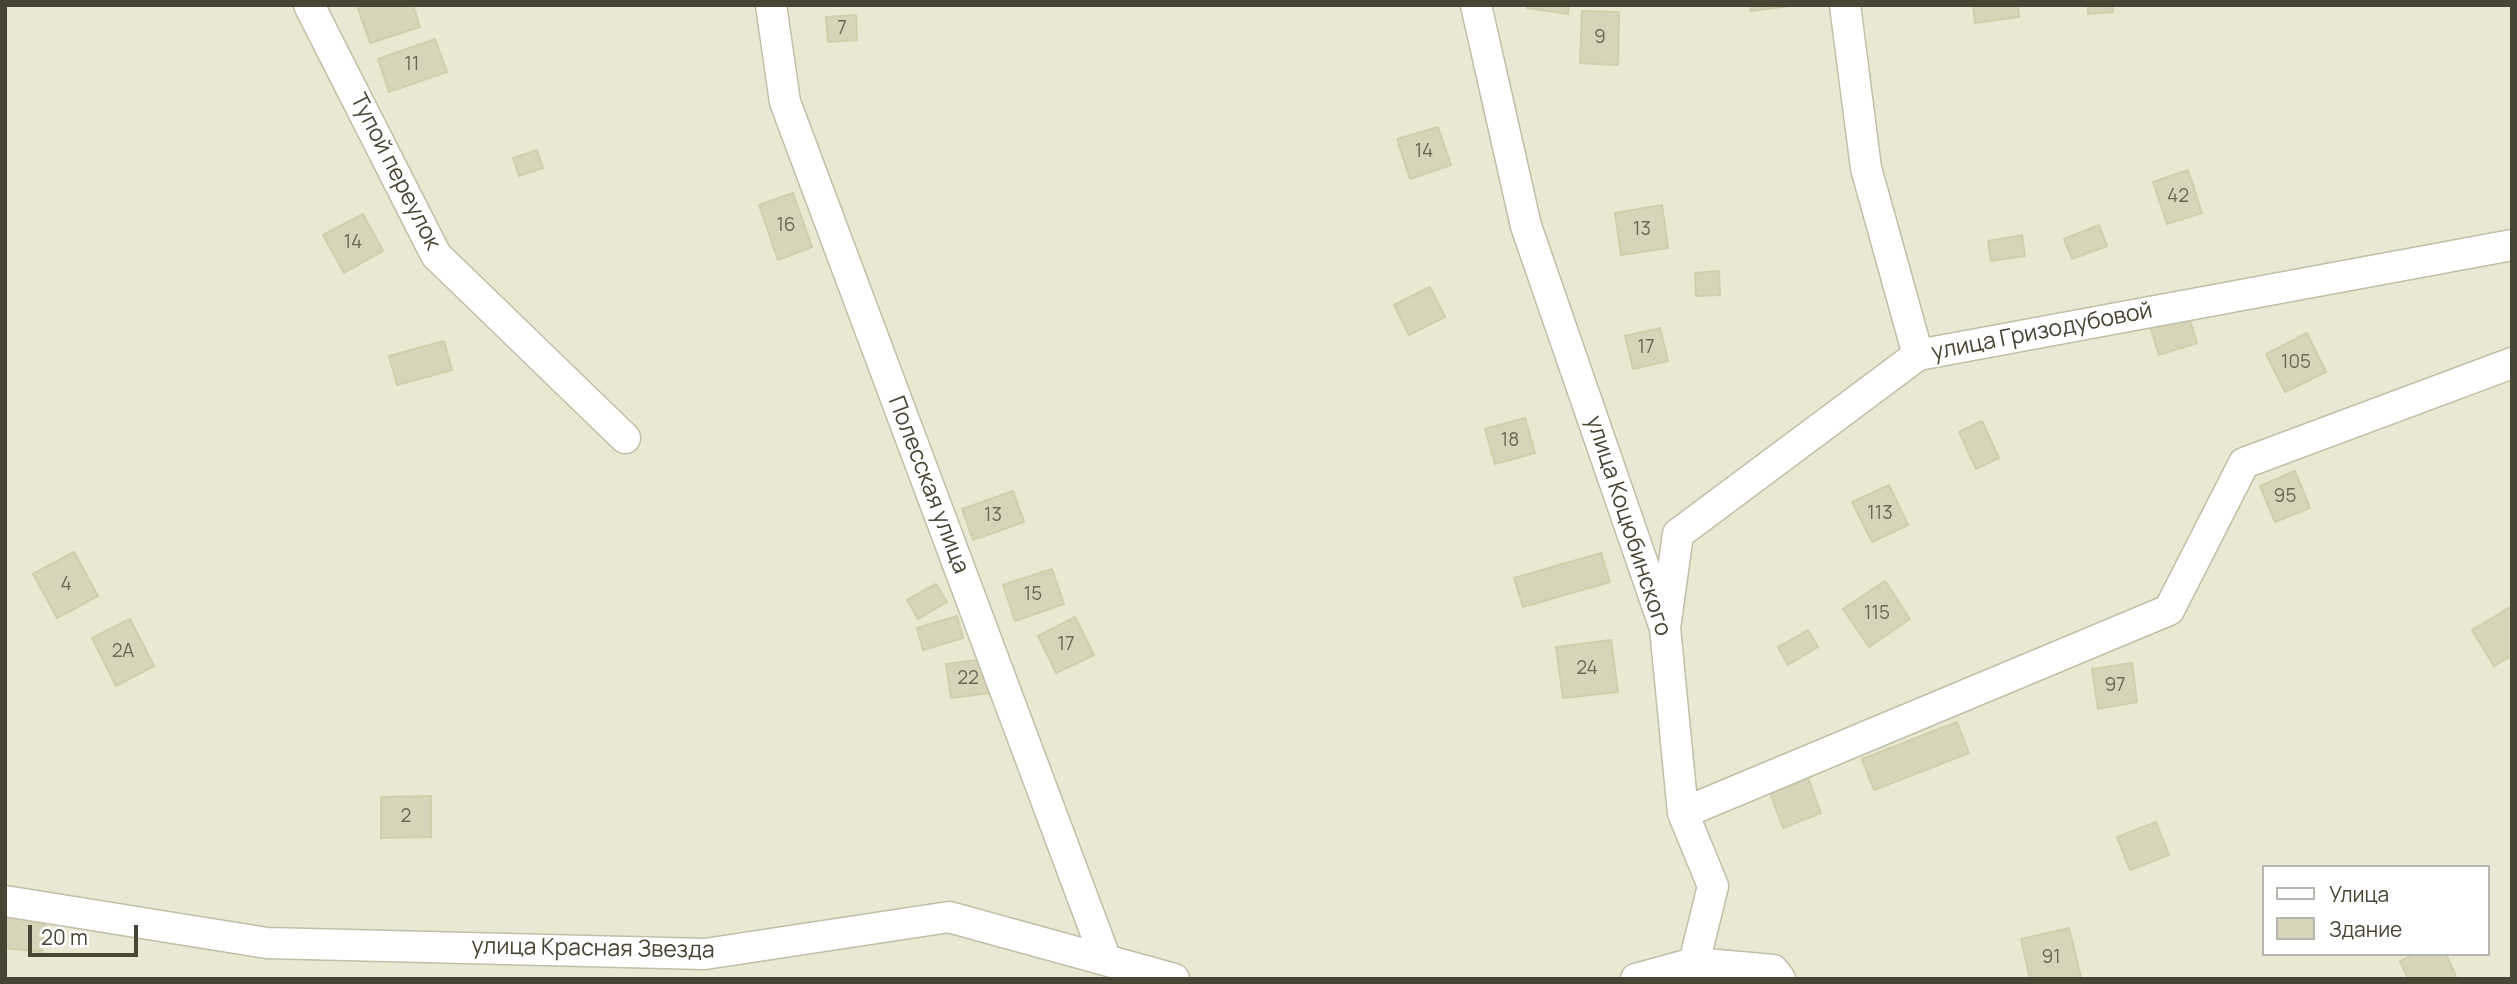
<!DOCTYPE html>
<meta charset="utf-8">
<style>
body{margin:0}
#map{position:relative;width:2517px;height:984px;overflow:hidden;background:#f4f4e5;font-family:Manrope,sans-serif}
canvas{display:block}
.frame{position:absolute;inset:0;border:7px solid #484534;pointer-events:none}
.legend{position:absolute;left:2262px;top:865px;width:228px;height:91px;box-sizing:border-box;background:#fff;border:2px solid #b6b5ae;margin:0;padding:9px 12px;list-style:none;font-size:21px;color:#484534}
.legend li{display:flex;align-items:center;gap:14px;height:35px}
.legend b{width:35px;border:2px solid #b6b5ae}
.scale{position:absolute;left:28px;top:925px;width:110px;height:32px;box-sizing:border-box;border:4px solid #484534;border-top:0;padding-left:9px;font-size:21px;line-height:24px;white-space:nowrap;color:#484534;-webkit-text-stroke:5px #fff;paint-order:stroke}
</style>
<div id="map">
<canvas width="2517" height="984"></canvas>
<div class="frame"></div>
<ul class="legend">
<li><b style="height:9px;background:#fff"></b>Улица</li>
<li><b style="height:19px;background:#d7d4ba"></b>Здание</li>
</ul>
<div class="scale">20 m</div>
</div>
<script>
const context = document.querySelector('canvas').getContext('2d');
context.lineJoin = 'round';
function fill(path, color) { context.fillStyle = color; context.fill(path, 'evenodd'); }
function strokePath(path, color, width, dash) { context.strokeStyle = color; context.lineWidth = width; context.lineCap = dash ? 'butt' : 'round'; context.setLineDash(dash || []); context.stroke(path); }
function label(font, color, halo, rows, align = 'center') {
  context.font = font + ' Manrope,sans-serif'; context.lineWidth = 5; context.setLineDash([]); context.textBaseline = 'middle'; context.strokeStyle = halo; context.fillStyle = color; for (const [text, x, y, turn = 0] of rows) {
    context.save(); context.translate(x, y); context.rotate((+turn || 0) * Math.PI / 180); context.textAlign = isNaN(turn) ? turn : align; if (halo) context.strokeText(text, 0, 0); context.fillText(text, 0, 0); context.restore();
  }
}
fill(new Path2D(`
 M5 5H2512V979H5ZM2263 867H2487V954H2263Z`), '#e9e8d3');
const building = new Path2D(`
 M357 5H413L420 27 370 43Z
 M1527 5H1569L1568 14 1527 8Z
 M1750 5H1790V6L1751 11Z
 M1973 5H2018L2019 17 1975 23Z
 M2088 5H2112L2113 12 2088 14Z
 M1582 11 1619 12 1618 65 1580 63Z
 M856 15 857 40 828 42 826 17Z
 M435 39 447 72 389 92 378 59Z
 M1438 127 1451 165 1410 179 1397 139Z
 M537 150 543 168 519 176 513 158Z
 M2188 170 2202 213 2167 224 2153 182Z
 M793 193 812 247 778 260 759 205Z
 M1662 205 1668 248 1621 255 1615 213Z
 M363 214 383 251 344 273 323 235Z
 M2099 225 2107 246 2072 259 2064 239Z
 M2022 235 2025 256 1991 261 1988 241Z
 M1719 271 1720 295 1696 296 1695 273Z
 M1430 287 1445 317 1409 335 1394 305Z
 M2187 311 2197 343 2159 355 2149 323Z
 M1660 328 1668 361 1633 369 1625 336Z
 M2307 333 2326 372 2285 392 2266 354Z
 M444 341 452 370 397 385 389 356Z
 M1525 418 1535 453 1495 464 1485 429Z
 M1982 421 1999 458 1976 469 1959 432Z
 M2295 471 2310 508 2275 522 2260 486Z
 M1889 485 1908 525 1872 542 1852 502Z
 M1013 491 1024 522 973 540 962 509Z
 M74 552 98 596 57 618 33 574Z
 M1601 553 1610 582 1523 607 1514 578Z
 M1052 569 1064 604 1015 621 1003 585Z
 M1885 581 1910 619 1869 647 1843 609Z
 M936 584 947 602 918 619 907 600Z
 M2512 606V656L2494 666 2472 630Z
 M957 616 963 638 923 650 917 628Z
 M1075 617 1094 655 1056 673 1038 636Z
 M130 619 154 666 116 686 92 638Z
 M1808 630 1818 647 1788 665 1778 647Z
 M1611 640 1618 692 1563 698 1556 647Z
 M985 659 990 693 951 698 946 664Z
 M2132 663 2137 702 2098 709 2092 669Z
 M1957 722 1969 753 1874 790 1862 759Z
 M1808 778 1821 813 1783 828 1770 793Z
 M431 796V837L381 838V797Z
 M2156 822 2169 855 2130 870 2117 837Z
 M5 911 47 916 42 952 5 948Z
 M2069 928 2081 977 2071 979H2030L2021 939Z
 M2415 954H2446L2457 979H2408L2400 961Z`);
fill(building, '#d7d4ba');
strokePath(building, '#d2ceac', 2);
const street = new Path2D(`
 M309 5 436 255 625 438
 M771 5 785 102 1106 960
 M1476 5 1526 226 1665 628 1683 813 1713 886 1694 963
 M1845 5 1866 168 1918 355
 M1665 628 1678 534 1918 355 2512 245
 M1683 813 2169 610 2244 463 2512 363
 M5 901 267 943 705 954 949 917 1174 979
 M1636 979 1694 963 1773 970 1780 979`);
strokePath(street, '#c1bfa7', 33);
strokePath(street, '#fff', 30);
label('19px', '#6c6956', null, [
 ["7",842,29],
 ["9",1600,38],
 ["11",412,65],
 ["14",1424,152],
 ["42",2178,197],
 ["16",786,226],
 ["13",1642,230],
 ["14",353,243],
 ["17",1646,348],
 ["105",2296,363],
 ["18",1510,441],
 ["95",2285,497],
 ["113",1880,514],
 ["13",993,516],
 ["4",66,585],
 ["15",1033,595],
 ["115",1877,614],
 ["17",1066,645],
 ["2А",123,652],
 ["24",1587,669],
 ["22",968,679],
 ["97",2115,686],
 ["2",406,817],
 ["91",2051,958]
]);
label('23px', '#484534', '#fff', [
 ["Тупой переулок",395,172,63],
 ["улица Гризодубовой",2042,332,-11],
 ["Полесская улица",928,485,69],
 ["улица Коцюбинского",1628,526,72],
 ["улица Красная Звезда",593,949,1]
]);
</script>
